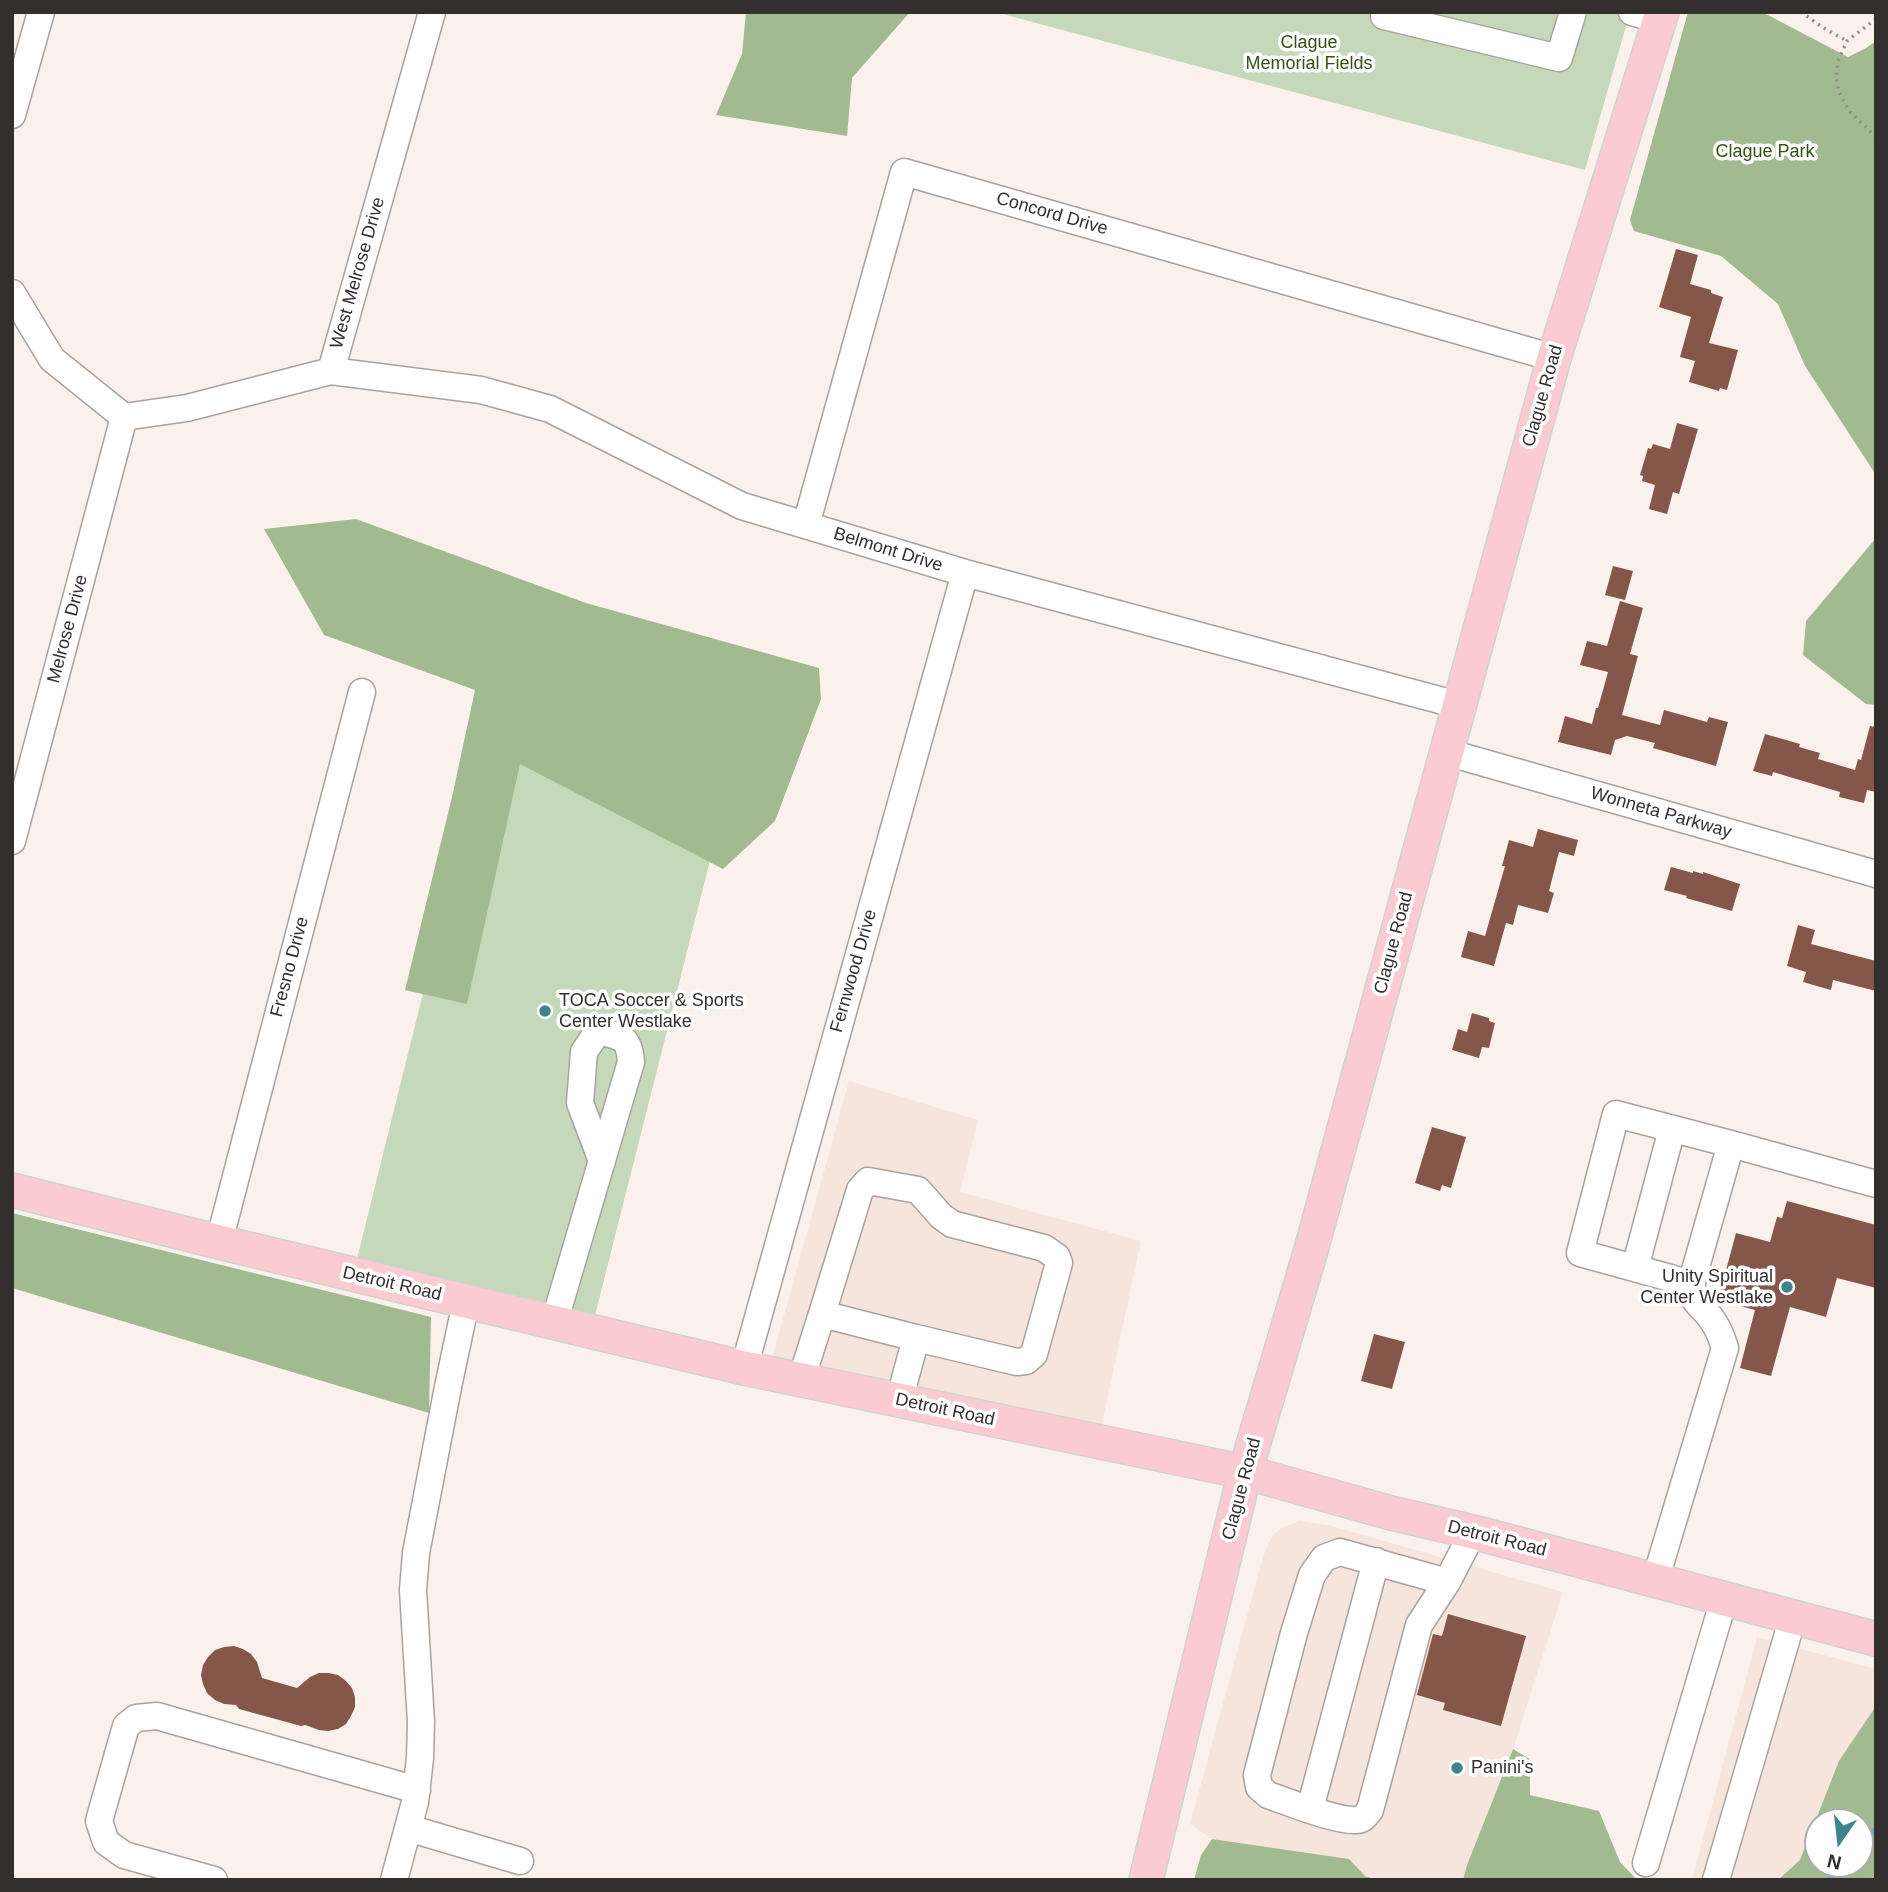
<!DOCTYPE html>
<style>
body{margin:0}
#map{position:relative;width:1888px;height:1892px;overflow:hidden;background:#faf1ec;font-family:Arial,sans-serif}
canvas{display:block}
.frame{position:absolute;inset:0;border:14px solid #332f2e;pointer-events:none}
.north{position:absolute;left:1804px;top:1808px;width:70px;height:70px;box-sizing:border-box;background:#fff;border:2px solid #adacab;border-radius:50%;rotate:194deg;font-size:19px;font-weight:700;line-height:28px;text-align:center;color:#332f2e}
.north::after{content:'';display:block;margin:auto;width:24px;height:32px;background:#3d858b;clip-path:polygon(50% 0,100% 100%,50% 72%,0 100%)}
</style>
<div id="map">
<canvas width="1888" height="1892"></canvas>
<div class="frame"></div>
<div class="north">N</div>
</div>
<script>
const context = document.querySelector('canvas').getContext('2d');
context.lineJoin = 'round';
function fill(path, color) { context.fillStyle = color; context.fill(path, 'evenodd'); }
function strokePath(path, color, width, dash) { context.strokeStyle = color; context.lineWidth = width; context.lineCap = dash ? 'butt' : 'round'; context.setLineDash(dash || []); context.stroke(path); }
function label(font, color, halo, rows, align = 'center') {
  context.font = font + ' Arial,sans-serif'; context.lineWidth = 7; context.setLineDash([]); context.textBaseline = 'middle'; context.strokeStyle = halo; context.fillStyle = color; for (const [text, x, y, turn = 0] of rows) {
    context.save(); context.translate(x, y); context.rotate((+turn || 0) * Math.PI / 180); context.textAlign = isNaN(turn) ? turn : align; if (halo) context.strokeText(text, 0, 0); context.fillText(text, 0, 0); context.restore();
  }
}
fill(new Path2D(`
 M849 1081 978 1120 960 1192 1141 1241 1098 1442 768 1373Z
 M1299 1521 1328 1525 1563 1592 1513 1749 1467 1865 1463 1880H1377L1365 1876 1348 1859 1212 1839 1190 1824 1263 1557 1269 1542 1274 1534 1281 1528Z
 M1757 1637 1876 1669V1880H1692ZM1818 1822H1860V1864H1818Z`), '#f6e5dc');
fill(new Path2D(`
 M995 12H1630L1585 170Z
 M499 687 739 746 591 1331 353 1275Z`), '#c5d8b9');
fill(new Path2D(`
 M746 12H910L852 78 847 136 716 115 742 54Z
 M1688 12 1764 13 1848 57 1866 48 1876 41V475L1805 366 1778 304 1721 256 1634 231 1630 220Z
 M356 519 586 603 819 668 821 699 775 821 723 869 520 764 467 1004 405 990 452 797 475 690 324 635 264 529Z
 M1876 538V705L1866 704 1803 655 1806 621Z
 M12 1213 431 1317 429 1413 12 1288Z
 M1876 1706V1880H1778L1800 1860 1839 1761ZM1860 1822V1864H1818V1822Z
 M1513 1749 1530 1759V1795L1599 1811 1620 1862 1637 1880H1463L1467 1865Z
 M1212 1839 1349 1859 1365 1876 1377 1880H1194L1201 1855Z`), '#a1ba90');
strokePath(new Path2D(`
 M1860 1846 1876 1829
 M1829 1880 1843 1864`), '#71aaba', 6);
fill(new Path2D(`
 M1676 249 1698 255 1690 284 1711 290V293L1723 297 1709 343 1738 350 1727 390 1720 388 1719 391 1689 382 1695 361 1680 357 1691 317 1659 307Z
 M1677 423 1698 429 1679 494 1673 492 1667 514 1649 509 1655 485 1642 481 1643 476 1640 475 1648 448 1651 449 1653 444 1670 449Z
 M1613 566 1633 571 1625 600 1605 595Z
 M1620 601 1643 608 1630 654 1638 656 1622 715 1660 725 1664 710 1707 722 1709 717 1728 722 1716 766 1653 748 1655 743 1627 736 1615 740 1611 755 1558 742 1565 716 1592 724 1596 708H1598L1608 672 1580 665 1587 641 1607 646Z
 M1870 726 1876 727V792L1867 790 1864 803 1839 797 1840 792 1773 772 1772 776 1753 771 1765 734 1800 744 1799 747 1820 753 1818 759 1855 770 1858 759 1861 760Z
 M1538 829 1578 840 1574 856 1559 852 1549 891 1554 893 1548 913 1518 905 1513 925 1506 923 1494 966 1461 957 1468 931 1485 936 1505 866H1502L1509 840 1533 847Z
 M1671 867 1693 873V871L1703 874V872L1740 884 1732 911 1686 898 1687 896 1664 890Z
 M1798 925 1815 930 1811 944 1876 961V991L1833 980 1831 990 1803 982 1806 972 1787 966Z
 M1472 1013 1489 1018V1021L1495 1023 1489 1048 1482 1047 1479 1058 1452 1050 1458 1029 1467 1032Z
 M1432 1127 1466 1137 1451 1188 1442 1185 1440 1191 1415 1183Z
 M1787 1201 1876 1225V1288L1837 1278 1826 1317 1790 1307 1771 1376 1740 1368 1755 1310 1718 1300 1736 1233 1770 1242 1777 1217 1782 1218Z
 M1374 1334 1405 1342 1392 1389 1361 1381Z
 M1448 1614 1526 1636 1501 1726 1443 1710 1445 1703 1417 1695 1433 1634 1442 1636Z
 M234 1646 243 1649 251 1654 257 1662 262 1678 297 1688 310 1677 319 1673H329L338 1675 346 1681 352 1688 355 1697V1707L351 1716 346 1724 338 1729 328 1731 319 1730 305 1725 301 1726 239 1709 236 1705 224 1704 215 1700 207 1693 203 1684 201 1675 203 1665 208 1657 215 1650 224 1647Z`), '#85574a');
const minor = new Path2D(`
 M1385 12 1384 16 1559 58 1573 12
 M1632 12 1660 20
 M12 115 41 12
 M12 293 52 359 124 417
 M331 371 432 12
 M124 417 187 408 331 371 481 390 550 409 742 506 965 573 1458 705
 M806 525 904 172 1554 358
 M1446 752 1876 874
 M12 841 124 417
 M1731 1144 1876 1184
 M219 1242 362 692
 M1635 1268 1672 1129
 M822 1314 860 1190 868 1181 918 1190 941 1216 952 1224 1044 1248 1057 1257 1059 1263 1034 1354 1026 1361 1017 1362 916 1338
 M554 1323 631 1062C629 1036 621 1037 598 1031L584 1052 580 1103 602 1161
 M744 1368 965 573
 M801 1380 822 1314 916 1338 899 1401
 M1655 1581 1725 1348C1722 1338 1719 1330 1713 1321 1702 1304 1690 1304 1692 1281L1731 1144 1616 1114 1580 1253 1692 1284
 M1447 1582 1419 1625 1370 1810C1366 1815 1363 1820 1357 1820 1338 1822 1288 1802 1268 1795L1259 1787 1257 1775 1294 1633 1312 1575 1324 1558 1340 1552 1447 1582 1473 1532
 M1310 1809 1376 1561
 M408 1828 520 1861
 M1646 1863 1724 1599
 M214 1880 124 1855 106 1842 99 1821 126 1726 136 1718 157 1716 417 1790
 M394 1880 415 1802 420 1758 421 1722 413 1590 416 1553 448 1387 466 1302
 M1716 1880 1793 1617`);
const major = new Path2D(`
 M12 1190 219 1242 744 1368 1245 1472 1391 1513 1473 1532 1876 1639
 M1146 1880 1245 1472 1311 1250 1554 358 1662 12`);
strokePath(minor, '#aaa29d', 29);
strokePath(major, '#d2d1d1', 36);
strokePath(new Path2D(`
 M1801 12 1822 27 1847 41
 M1876 19 1847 41 1838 61 1836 76 1839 92 1850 112 1876 137`), '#938d8a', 3.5, [2, 5]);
strokePath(minor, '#fff', 26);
strokePath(major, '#faccd1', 33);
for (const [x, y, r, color] of [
 [545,1011,7,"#3d858b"],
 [1787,1287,7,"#3d858b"],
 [1457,1768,7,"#3d858b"]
]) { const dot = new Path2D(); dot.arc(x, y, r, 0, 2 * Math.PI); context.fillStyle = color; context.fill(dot); strokePath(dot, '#fff', 2.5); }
label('18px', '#325216', '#fff', [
 ["Clague",1309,43],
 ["Memorial Fields",1309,64],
 ["Clague Park",1765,152]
]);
label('18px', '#332f2e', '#fff', [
 ["Concord Drive",1052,214,16],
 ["West Melrose Drive",358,273,-74],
 ["Clague Road",1543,396,-74],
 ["Belmont Drive",888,550,17],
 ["Melrose Drive",68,629,-75],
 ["Wonneta Parkway",1661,813,16],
 ["Clague Road",1394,943,-75],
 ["Fresno Drive",290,967,-75],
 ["Fernwood Drive",854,971,-74],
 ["Detroit Road",392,1284,13],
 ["Detroit Road",945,1410,12],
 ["Clague Road",1242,1489,-75],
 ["Detroit Road",1497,1539,14]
]);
label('18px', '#332f2e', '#fff', [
 ["TOCA Soccer & Sports",559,1001],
 ["Center Westlake",559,1022],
 ["Unity Spiritual",1773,1277,"right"],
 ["Center Westlake",1773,1298,"right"],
 ["Panini's",1471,1768]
], 'left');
</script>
